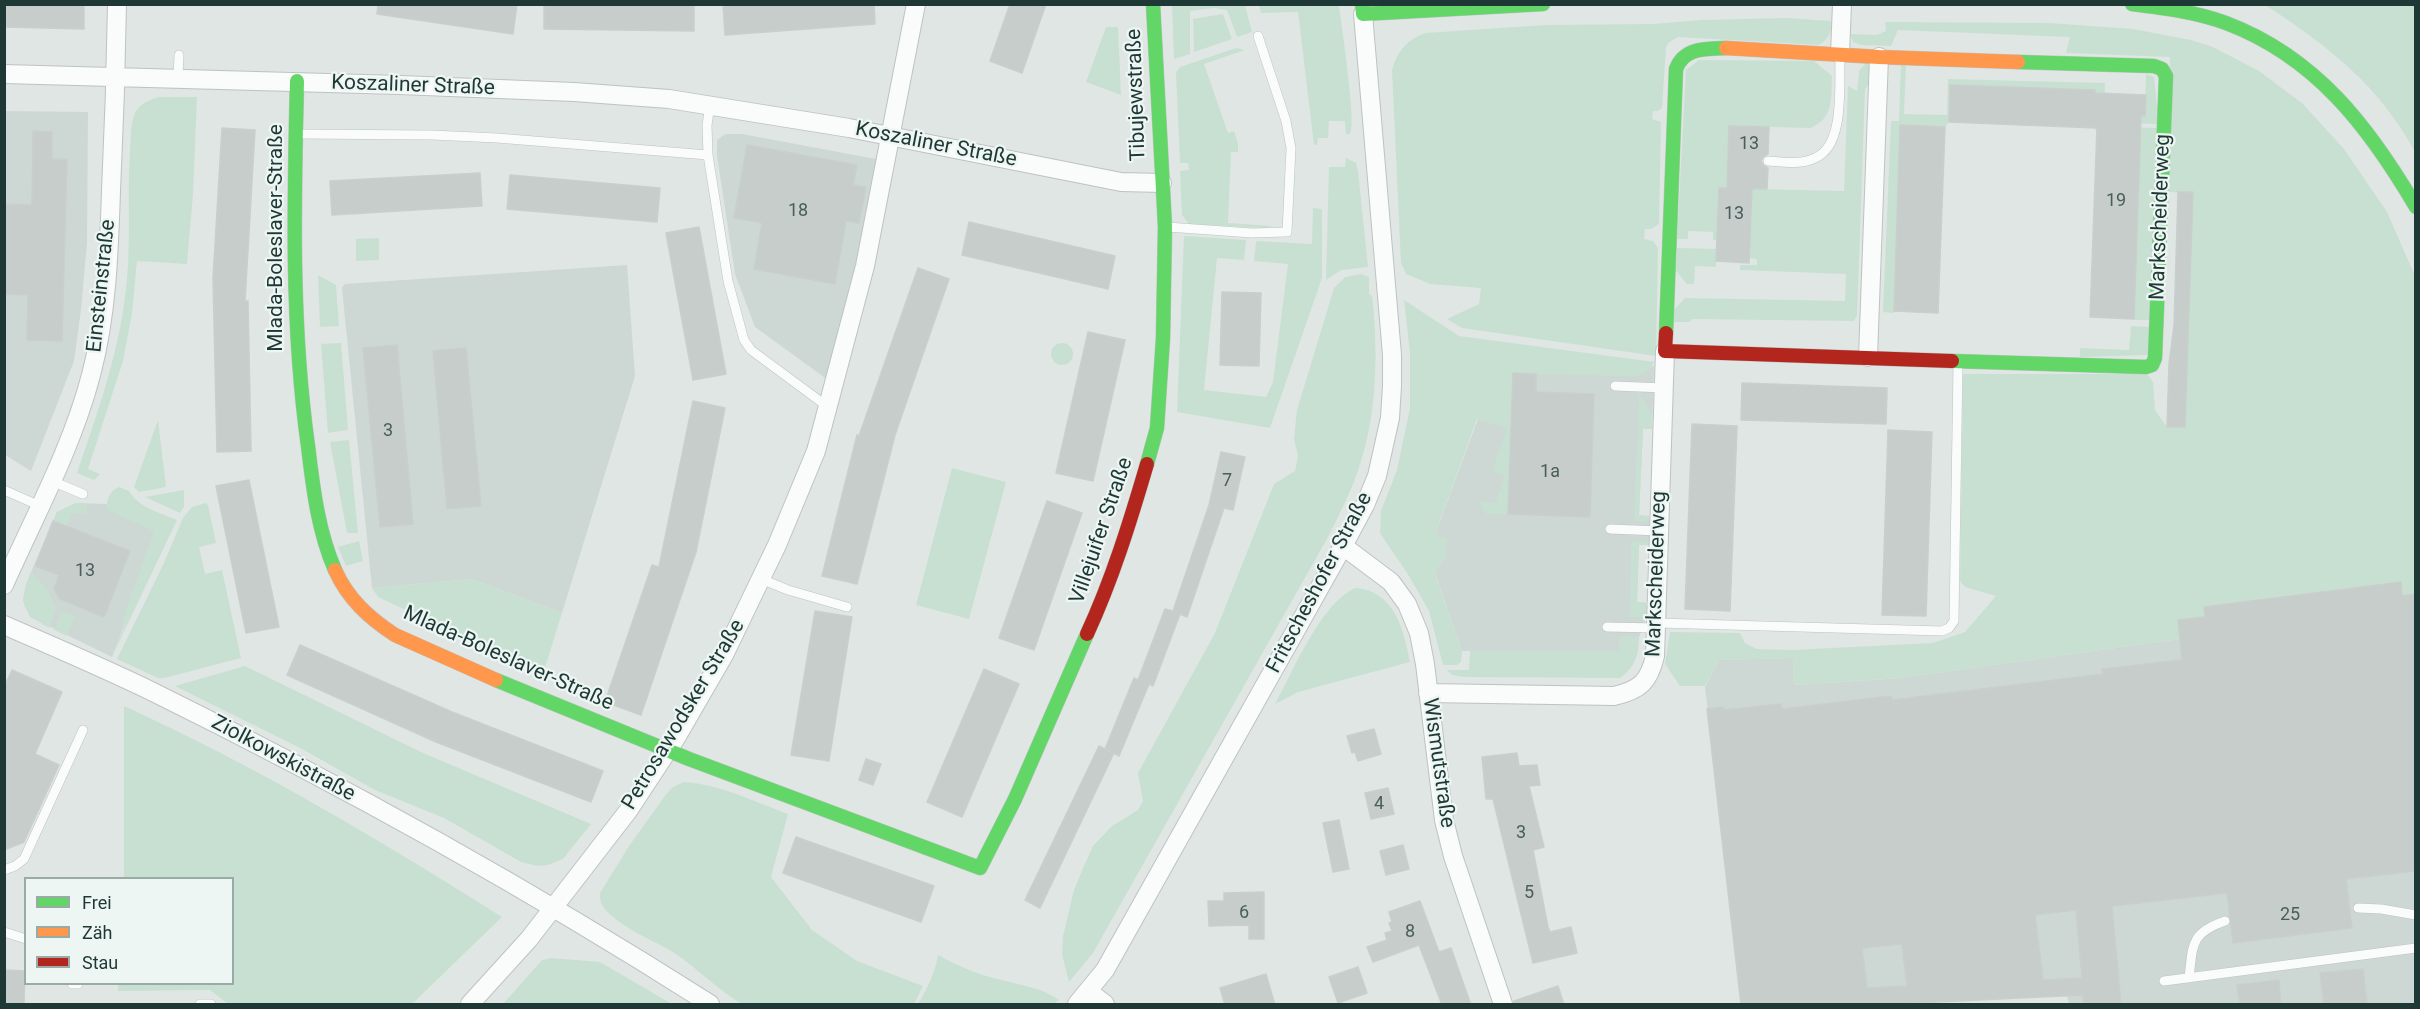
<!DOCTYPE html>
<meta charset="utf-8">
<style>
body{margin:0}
#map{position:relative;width:2420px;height:1009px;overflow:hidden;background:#e0e6e4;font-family:Roboto,sans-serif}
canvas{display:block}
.frame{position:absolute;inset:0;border:6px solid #1e3835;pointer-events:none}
.legend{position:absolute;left:24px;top:877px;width:210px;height:108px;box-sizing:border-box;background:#edf6f3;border:2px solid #9aaaa7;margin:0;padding:8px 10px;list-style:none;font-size:18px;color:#1e3835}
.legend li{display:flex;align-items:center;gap:12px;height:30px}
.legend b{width:30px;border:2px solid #9aaaa7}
</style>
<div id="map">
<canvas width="2420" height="1009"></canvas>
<div class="frame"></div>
<ul class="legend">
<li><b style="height:8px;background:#63d668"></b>Frei</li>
<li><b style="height:8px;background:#ff974d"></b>Zäh</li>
<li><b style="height:8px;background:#b3261e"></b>Stau</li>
</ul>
</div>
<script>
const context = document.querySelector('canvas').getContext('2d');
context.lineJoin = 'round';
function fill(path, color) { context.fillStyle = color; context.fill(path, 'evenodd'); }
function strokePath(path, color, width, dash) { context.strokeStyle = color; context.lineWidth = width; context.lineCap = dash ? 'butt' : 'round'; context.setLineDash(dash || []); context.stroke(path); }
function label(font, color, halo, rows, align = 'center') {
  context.font = font + ' Roboto,sans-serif'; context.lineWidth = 4.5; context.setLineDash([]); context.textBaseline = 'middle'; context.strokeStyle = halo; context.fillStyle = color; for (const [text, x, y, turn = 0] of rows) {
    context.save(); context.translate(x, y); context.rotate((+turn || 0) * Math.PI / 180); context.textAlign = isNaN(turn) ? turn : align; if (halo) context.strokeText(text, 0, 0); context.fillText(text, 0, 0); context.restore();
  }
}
fill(new Path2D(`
 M5 111 88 112 87 243 81 310 74 361 31 471 5 455Z
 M725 134H742L881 160 857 280 828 380 755 327 735 274 717 156V140Z
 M627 265 635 376 562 613 471 579 372 588 342 288 345 284Z
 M1654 365 1652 429H1643L1639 515 1649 516V545H1639L1637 602 1647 603V617L1639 637H1620V651H1462L1428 553 1478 419 1500 366 1651 368Z
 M76 503 106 504 163 527 112 657 30 617 23 600 26 584 57 512Z
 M2401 582 2403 596 2416 594 2415 1004H2069L2067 996 1876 1004 1739 979 1705 687 1719 660 1793 658 1794 685 1901 678 2180 639 2178 620 2261 611 2259 599 2293 594 2316 605 2314 592 2348 588 2372 599 2370 585Z`), '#cdd8d4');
fill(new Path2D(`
 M1172 5H1245L1252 32 1237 37 1227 10 1214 8 1190 11V54L1174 59Z
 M1259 5H1339C1341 24 1357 125 1350 134H1346L1345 121H1329L1328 138H1318L1317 145H1314L1298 12 1261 13Z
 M2265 5H2415V152C2379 85 2327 45 2265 5Z
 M1223 14 1232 39 1194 52 1193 19Z
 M1786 18 1831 21C1832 33 1829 38 1819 45L1678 37 1668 43 1666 48 1662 108 1658 111H1653L1652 119 1661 122 1659 224 1651 229H1645L1644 239 1653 241 1658 248 1656 356 1462 328 1447 319 1479 304 1481 288 1430 284 1406 274 1401 263 1392 70C1397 51 1407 40 1425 33L1545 25 1653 24 1701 20Z
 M1885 22 2049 23 2133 29 2191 40 2213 47 2259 71 2303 104 2344 149 2387 212 2415 276V594L2402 596 2400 582 2371 585 2372 599 2349 601 2347 588 2314 592 2316 605 2295 607 2293 594 2259 599 2261 611 2178 620 2180 639 1901 678 1794 685 1793 658 1719 660 1705 686H1680L1665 664 1670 632 1740 633 1745 643 1756 649 1793 650 1933 643 1965 632 1996 596 1965 587 1960 581 1963 374H2147L2153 382 2155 410 2167 427H2185L2193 193 2168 192 2170 57 2066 53 2070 37 1898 30 1891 46 1861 45 1853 42 1850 34 1877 35 1886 31Z
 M1106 27H1118L1121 95 1086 82Z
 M1236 48 1245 50 1204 64 1228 133 1234 131 1238 143V152H1231L1228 223 1272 226 1264 228 1189 224 1182 215 1180 171 1189 170 1188 163H1180L1176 72 1180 67Z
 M1699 60 1814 61 1832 76C1831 98 1834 119 1810 128L1729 126 1727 188H1719L1717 240H1713V232L1688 231V239H1677L1686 70Z
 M1866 63 1871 66 1872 78 1865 90 1857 316 1854 321 1693 319 1689 322H1674V310L1685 298 1845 301 1846 274 1740 270V265H1757V259L1749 258 1752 189 1844 191 1848 86 1857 91 1859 71Z
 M1901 64 1906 66 1904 114 1947 115 1948 79 2105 83 2104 127 2159 128 2151 320H2134L2140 135 2097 133 2094 127 2095 90 1950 85 1949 122 1945 127 1900 126 1894 313 1883 312 1891 121H1899Z
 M2146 74 2154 77 2159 124 2109 123 2110 94 2145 116Z
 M159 97H197L193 194 187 264 137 261 132 313 123 361 88 469 100 474 94 480 77 473C99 409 121 347 127 279 131 236 127 193 130 150 131 140 130 129 133 119 136 105 147 101 159 97Z
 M1346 158 1356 163 1358 171 1368 267 1341 270 1326 280 1329 167H1345Z
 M1313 208 1322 209V278L1270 428 1177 412 1184 236 1246 240 1244 260 1217 258 1204 390 1266 397 1273 382 1288 264 1254 261 1256 241 1312 244Z
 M379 238V260L356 261V239Z
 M1677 248 1717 249 1716 267 1695 266 1694 284H1687L1676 271Z
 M1361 274 1369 277V294L1372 296C1379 359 1377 422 1354 482 1346 501 1337 519 1328 537L1093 953 1069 982 1062 954 1063 936 1074 890 1084 866 1093 846 1112 826 1138 810 1143 801 1138 773 1215 633 1274 484 1295 471 1298 456 1294 439 1297 410 1334 288 1345 277Z
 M318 275 336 285 339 326 320 327Z
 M1404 300 1459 336 1654 362 1651 368 1640 376 1513 374 1508 514H1487L1483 511 1481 508V500L1495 504 1505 476 1492 471 1507 428 1477 419 1435 534 1447 539 1445 558 1435 574 1462 651 1461 662 1457 665H1443L1429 611 1409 576 1380 533 1381 511 1397 470 1410 408V353Z
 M2131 326 2151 327 2149 355 2080 357V348L2129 350Z
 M341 343 348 430 328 433 321 344Z
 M1051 354a11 11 0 1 1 22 0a11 11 0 1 1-22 0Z
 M1639 393 1652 415V429H1643L1639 515 1649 516 1648 521H1634Z
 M158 420 166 487 139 492 134 487Z
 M349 440 358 533H347L330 442Z
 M952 468 1006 482 969 619 916 605Z
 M119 487 129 491C139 508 159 512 177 520L112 657 126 623 122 621 154 531 107 510C106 500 109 491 119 487Z
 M184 490V507L180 513 145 497Z
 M76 503 87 504 86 514 72 513 67 526 53 521 57 512Z
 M206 503 208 505 216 543 199 547 205 574 222 570 241 658 164 678H158L117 659 163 565 183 518 192 507Z
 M359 541 363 561 346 566 338 547Z
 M1631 541H1649V545H1639L1637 602 1647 603V617H1630Z
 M31 572 47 589 56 609 49 628C21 612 18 603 31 572Z
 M471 579 562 613 543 674 378 597 372 588Z
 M1355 588C1394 590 1404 630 1410 662L1298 692 1275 704C1294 670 1320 604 1355 588Z
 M62 611 75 616 67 636 54 630Z
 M1620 636 1639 637C1639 655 1635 667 1620 678L1464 677 1452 675 1447 670H1469L1470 651H1619Z
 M245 666 423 753 591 824 563 859 548 865 538 866 521 862 444 818 375 790 302 749 175 686Z
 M124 706C256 766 380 840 502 917L412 1004H228L210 990 118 991V984H232V878H124Z
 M684 782C720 784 755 802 788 814L771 877 812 930 857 961 923 986 914 1004H742C718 990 699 970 676 954 655 941 630 932 612 916 604 909 599 904 600 893L629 846 667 793 673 787Z
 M938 955C958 966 976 974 998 979 1022 986 1038 986 1059 1000L1053 1004H918C927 989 935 973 938 955Z
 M551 958 600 962 672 1004H503L542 960Z`), '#c8e0d2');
const building = new Path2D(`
 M6 4H84V29L6 27Z
 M378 4H517L513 34 377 14Z
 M544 4H694V31L544 29Z
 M723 4H874L875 24 725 35Z
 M1010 4H1046L1022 73 990 61Z
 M1950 85 2095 90V93L2146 95 2145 116H2141L2134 319 2090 317 2097 128 1949 122Z
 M1900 125 1945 127 1938 313 1894 311Z
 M1729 126 1769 127 1768 154 1763 157 1761 161 1764 166 1768 168 1767 189H1752L1749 263 1716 261 1719 188H1727Z
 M222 128 255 130 245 301H248L251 451 217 452 213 278Z
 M33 131 52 132V159H67L62 341 27 340 28 295 4 294V204L32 205Z
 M747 145 857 165 853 185 866 187 859 223 846 221 835 284 754 269 762 223 734 218Z
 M480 173 482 206 332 215 330 181Z
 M510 175 660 188 657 222 507 209Z
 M2178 192H2193L2185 427H2167L2169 364 2174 325Z
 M969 222 1115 256 1108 289 962 255Z
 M699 227 726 374 693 380 666 233Z
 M918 268 949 279 895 435 857 584 822 576 857 435 859 436Z
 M1222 292 1261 293 1259 366 1220 365Z
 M1088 332 1125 340 1093 481 1056 473Z
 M397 345 413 524 380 527 363 348Z
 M466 348 481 506 447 509 433 351Z
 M1513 373 1536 374V392L1594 394 1590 517 1508 514Z
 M1742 383 1887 388 1886 424 1741 420Z
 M693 401 725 408 696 552 641 715 605 702 652 565 659 567Z
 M1692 424 1737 426 1730 611 1685 609Z
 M1888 430 1932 432 1926 616 1882 615Z
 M1221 452 1245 457 1233 510 1224 508 1187 617 1180 614 1153 686 1149 684 1119 756 1114 753 1040 908 1025 900 1099 746 1113 753 1105 749 1134 678 1138 680 1165 609 1173 611 1209 505Z
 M249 480 279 627 246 633 216 486Z
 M1047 501 1082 513 1034 650 999 638Z
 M53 521 130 551 104 617 60 599 54 589 59 575 35 566Z
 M2401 582 2402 596 2415 594V871L2346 879 2352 928 2233 943 2227 893 2112 906 2121 1005H2084L2083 995 1876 1005H1741L1707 709 1724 707V710L1781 704 1782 709 1891 696 1892 700 2103 674 2102 669 2182 660 2178 620 2205 617 2204 607ZM2076 910 2082 978 2043 980 2035 915ZM1902 944 1907 986 1867 988 1862 948Z
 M815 611 852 617 829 761 791 755Z
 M300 645 452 712 603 771 591 802 436 742 287 675Z
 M984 669 1019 684 962 817 927 802Z
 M12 670 62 692 35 754 59 765 24 842 4 850V687Z
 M1374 729 1381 754 1358 761 1355 752 1352 753 1347 736Z
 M1517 753 1519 766 1537 765 1540 785 1529 786 1544 847 1533 850 1548 927 1550 932 1571 927 1577 953 1533 963 1493 799H1486L1482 757Z
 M866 759 881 764 873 785 859 780Z
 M1388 788 1394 814 1371 819 1365 793Z
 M1339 820 1349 869 1333 872 1323 823Z
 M796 837 934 886 921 922 783 873Z
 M1403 845 1409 869 1386 875 1380 851Z
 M1264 892V939H1249V925L1209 926 1208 901H1224V893Z
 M1420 901 1439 952 1451 948 1471 1005H1442L1419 945 1373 962 1367 947 1387 940 1385 933 1392 931 1389 923 1392 922 1389 912Z
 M1358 967 1367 993 1338 1003 1329 977Z
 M2363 969 2367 1005H2324L2320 973Z
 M4 970 25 971 24 1005H7Z
 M1266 974 1275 1005H1225L1220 988Z
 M2279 980 2281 1005H2240L2237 985Z
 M1558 986 1564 1005H1514V1001Z`);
fill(building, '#c7cdcb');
strokePath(building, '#c9cfcd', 1.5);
const lane = new Path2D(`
 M178 77 179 55
 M710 105 707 125 708 155 728 281 744 340 751 350 828 407
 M299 134 432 135 497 138 708 155
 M1768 161C1783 162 1801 165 1815 158 1845 146 1839 86 1840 58
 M1167 227 1252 233 1287 232 1291 148 1286 121 1258 36
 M1615 386 1664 388
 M52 481 83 494
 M4 490 40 506
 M1610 529 1659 531
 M761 579 788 590 847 607
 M1657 623 1942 631 1949 628 1954 621 1958 364
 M1607 627 1657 628
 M4 870 15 866 24 859 83 730
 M2358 908 2381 909 2416 915
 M4 932 26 939
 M2189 978C2193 945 2190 933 2225 921
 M2164 981 2416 948
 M72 984H78
 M200 1004H211`);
const street = new Path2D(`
 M1840 54 1842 4
 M4 74 400 85 574 92 669 99 849 128 1121 182 1162 183
 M1868 357 1879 57
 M1343 546 1391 582 1407 604 1419 633 1425 664 1444 820 1453 856 1503 1004
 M4 585C34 517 72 448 91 375 107 315 109 253 111 191 114 129 116 67 117 4
 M4 625C54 647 104 668 153 692 344 786 531 890 710 1004
 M1428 693 1614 696C1640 690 1649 682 1655 656L1665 351
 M1089 992 1105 1004
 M470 1004 529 939 628 811 676 738 724 655 777 545 816 451 865 266 916 4
 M1077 1004 1105 970 1343 546 1365 505 1377 476 1390 418 1392 386V355L1363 14`);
const fast = new Path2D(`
 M1362 4 1363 14 1543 4
 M2132 4C2164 8 2196 12 2226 23 2316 57 2369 127 2416 207
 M297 81C294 203 291 325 308 446 313 488 318 531 335 570
 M1666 333 1676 69C1684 47 1706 49 1726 48
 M1952 361 2146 367 2152 365 2155 358 2166 76 2162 69 2154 66 2018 62
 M1147 464 1157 428 1163 338 1165 227 1153 4
 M496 680 689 759 980 868 1015 799 1087 634`);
const slow = new Path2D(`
 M1726 48 1879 57 2018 62
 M335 570C348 599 369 618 395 635L496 680`);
const jam = new Path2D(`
 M1666 333 1665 351 1952 361
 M1087 634C1112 580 1130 522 1147 464`);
strokePath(lane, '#bdc3c1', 10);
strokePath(street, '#bdc3c1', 20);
strokePath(fast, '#bcc4c2', 15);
strokePath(slow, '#bcc4c2', 15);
strokePath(jam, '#bcc4c2', 15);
strokePath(lane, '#fafbfb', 9);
strokePath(street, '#fafbfb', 18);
strokePath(fast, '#63d668', 14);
strokePath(slow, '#ff974d', 14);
strokePath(jam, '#b3261e', 14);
label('18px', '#495e5b', null, [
 ["13",1749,144],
 ["19",2116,201],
 ["18",798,211],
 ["13",1734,214],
 ["3",388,431],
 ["1a",1550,472],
 ["7",1227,481],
 ["13",85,571],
 ["4",1379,804],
 ["3",1521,833],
 ["5",1529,893],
 ["6",1244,913],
 ["25",2290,915],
 ["8",1410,932]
]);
label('21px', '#1e3835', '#edf6f3', [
 ["Koszaliner Straße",413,86,2],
 ["Tibujewstraße",1137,95,-92],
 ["Koszaliner Straße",936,145,11],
 ["Markscheiderweg",2161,217,-88],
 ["Mlada-Boleslaver-Straße",277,238,-90],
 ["Einsteinstraße",102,286,-84],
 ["Villejuifer Straße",1102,531,-71],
 ["Markscheiderweg",1657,574,-88],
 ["Fritscheshofer Straße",1320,583,-62],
 ["Mlada-Boleslaver-Straße",508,659,24],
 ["Petrosawodsker Straße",684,715,-59],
 ["Ziolkowskistraße",283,759,28],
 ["Wismutstraße",1438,763,82]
]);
</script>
